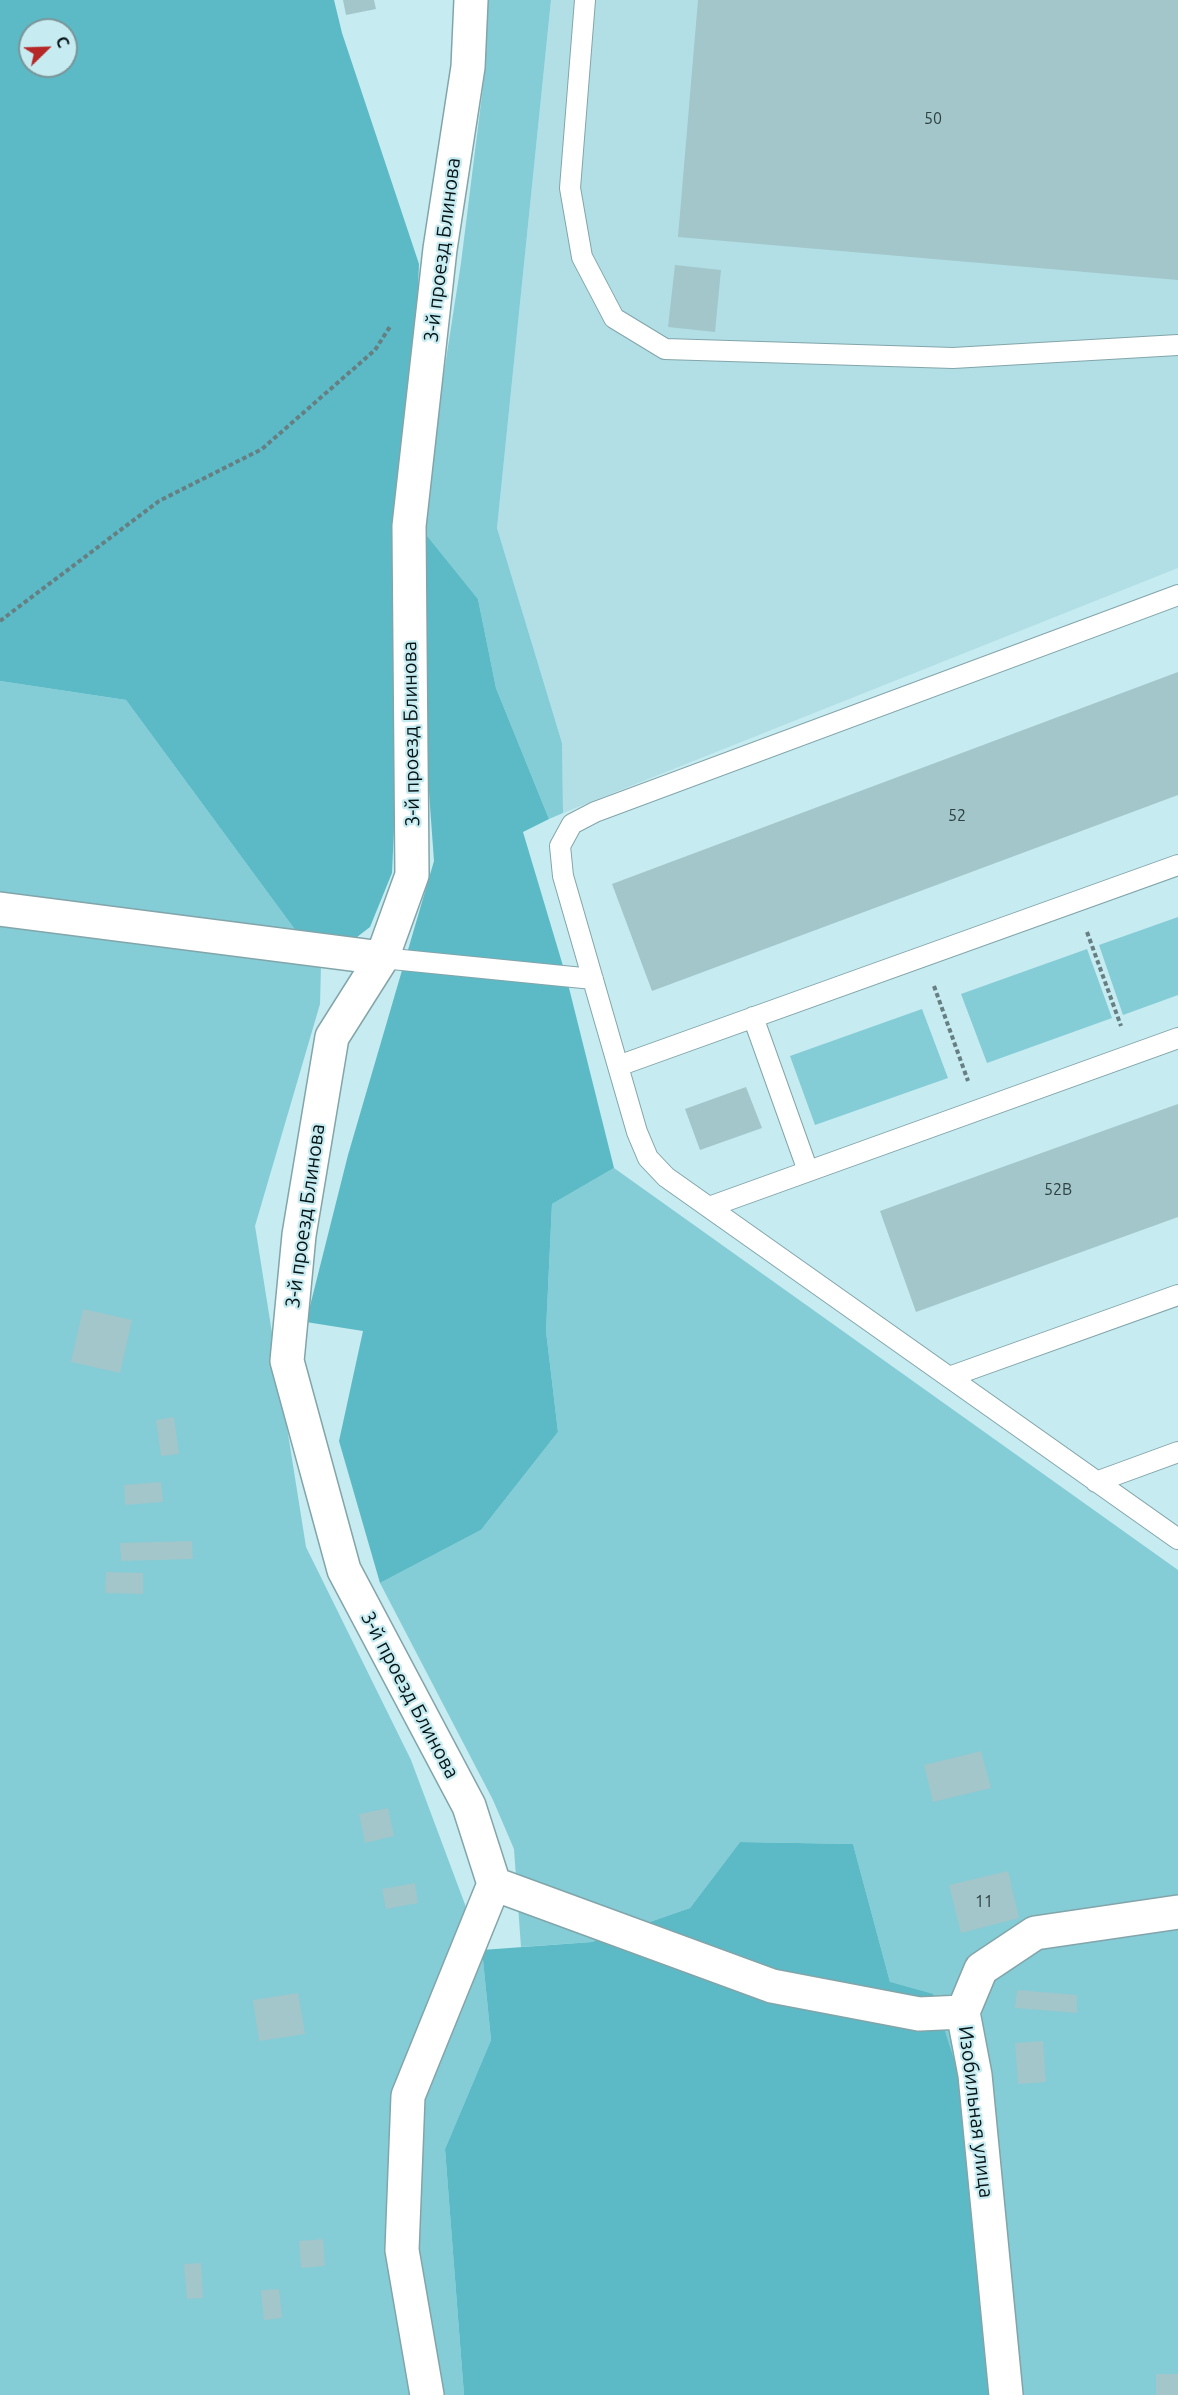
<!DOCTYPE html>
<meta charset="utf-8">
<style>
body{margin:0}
#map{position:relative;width:1178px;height:2395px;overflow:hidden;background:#c6ebf0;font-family:Ubuntu,sans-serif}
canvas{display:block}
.north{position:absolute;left:18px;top:18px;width:60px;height:60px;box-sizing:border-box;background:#c6ebf0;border:2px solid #7a9599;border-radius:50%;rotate:67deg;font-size:16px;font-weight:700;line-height:24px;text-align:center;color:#071416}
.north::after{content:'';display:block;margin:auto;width:21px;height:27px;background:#b62727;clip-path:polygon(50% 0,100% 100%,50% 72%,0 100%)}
</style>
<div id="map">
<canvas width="1178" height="2395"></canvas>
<div class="north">С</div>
</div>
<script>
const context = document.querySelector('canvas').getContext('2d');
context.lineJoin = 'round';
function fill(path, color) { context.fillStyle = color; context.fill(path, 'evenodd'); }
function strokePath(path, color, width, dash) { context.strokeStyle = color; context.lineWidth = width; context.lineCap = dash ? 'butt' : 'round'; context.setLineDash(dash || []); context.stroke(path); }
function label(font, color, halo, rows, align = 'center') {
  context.font = font + ' Ubuntu,sans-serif'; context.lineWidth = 4.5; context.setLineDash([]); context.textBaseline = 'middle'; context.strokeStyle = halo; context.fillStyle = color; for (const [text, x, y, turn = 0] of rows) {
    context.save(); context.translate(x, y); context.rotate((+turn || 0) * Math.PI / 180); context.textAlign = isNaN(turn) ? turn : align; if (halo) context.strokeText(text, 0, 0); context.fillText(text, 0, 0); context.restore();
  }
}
fill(new Path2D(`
 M551 0H1178V568L563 813 562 743 497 528Z`), '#b1dfe5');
fill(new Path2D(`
 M485 0H551L497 528 562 743 563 813 549 819 496 688 478 599 420 527 461 263 485 71Z
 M0 681 126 700 321 965 320 1004 255 1226 306 1547 411 1760 482 1950 491 2040 445 2149 464 2395H0Z
 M1178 917V995L1123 1015 1099 945Z
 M1087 949 1112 1018 987 1063 961 994Z
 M922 1009 948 1078 815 1125 790 1056Z
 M614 1168 1178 1570V2395H989L959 2075 890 1982 853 1844 740 1842 690 1908 592 1942 521 1947 514 1849 493 1800 380 1583 481 1530 558 1432 546 1331 552 1204Z`), '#84ccd6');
fill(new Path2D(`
 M0 0H334L342 33 419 264 392 873 370 927 321 965 126 700 0 681ZM30 30H66V66H30Z
 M420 527 478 599 496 688 549 819 523 832 566 976 614 1168 552 1204 546 1331 558 1432 481 1530 380 1583 339 1441 363 1331 306 1322 348 1155 434 861 420 668Z
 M740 1842 853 1844 890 1982 933 1994 959 2075 989 2395H464L445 2149 491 2040 482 1950 592 1942 690 1908Z`), '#5bbac5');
fill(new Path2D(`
 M343 0H374L376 9 346 15Z
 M698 0H1178V280L678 237Z
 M675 265 721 270 715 332 668 327Z
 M1178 672V795L652 991 612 884Z
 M746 1087 762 1128 700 1150 685 1109Z
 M1178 1104V1217L916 1312 880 1211Z
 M83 1309 132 1320 120 1373 71 1362Z
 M174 1417 179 1454 161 1456 156 1420Z
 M161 1482 163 1502 125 1505 124 1485Z
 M192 1541 193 1559 121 1561 120 1543Z
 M106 1572 143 1573V1594L105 1593Z
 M981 1751 991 1788 933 1802 924 1765Z
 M388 1808 394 1836 365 1843 359 1814Z
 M1008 1871 1019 1918 961 1933 949 1885Z
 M415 1883 418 1903 386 1909 382 1889Z
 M1017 1990 1077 1995V2013L1015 2008Z
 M298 1993 305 2034 259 2041 253 2000Z
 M1043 2041 1046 2082 1018 2084 1015 2043Z
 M323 2239 325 2266 301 2268 299 2241Z
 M201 2263 203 2298 187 2299 184 2264Z
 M279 2289 282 2318 264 2320 261 2290Z
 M1156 2374H1178V2395H1156Z`), '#a2c6ca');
const service = new Path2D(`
 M585 0 570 188 582 257 614 318 665 349 953 358 1178 345
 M1178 595 595 812 572 824 560 846 563 876 637 1132 648 1158 666 1177 1178 1539
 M382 958 593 979
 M753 1017 808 1171
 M618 1066 1178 865
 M709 1207 1178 1038
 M949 1377 1178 1295
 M1096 1482 1178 1452`);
const minor = new Path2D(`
 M0 909 382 958
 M494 1884 772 1986 919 2014 963 2012
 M427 2395 402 2250 408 2096 494 1884 469 1806 344 1570 287 1361 299 1235 332 1037 382 958 412 875 409 526 440 249 468 67 471 0
 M1006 2395 975 2075 963 2012 981 1969 1035 1933 1178 1912`);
strokePath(service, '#82a5aa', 22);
strokePath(minor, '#82a5aa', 36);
strokePath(new Path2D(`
 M0 621 159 501 262 449 375 350 391 325
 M1087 932 1121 1026
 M934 986 968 1081`), '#667f83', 4, [4.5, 3]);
strokePath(service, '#fff', 20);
strokePath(minor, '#fff', 33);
label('16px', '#2e4043', null, [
 ["50",933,119],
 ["52",957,816],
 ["52В",1058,1190],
 ["11",984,1902]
]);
label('20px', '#071416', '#c6ebf0', [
 ["3-й проезд Блинова",442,250,-83],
 ["3-й проезд Блинова",411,734,-91],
 ["3-й проезд Блинова",305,1216,-82],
 ["3-й проезд Блинова",410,1695,62],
 ["Изобильная улица",976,2112,83]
]);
</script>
